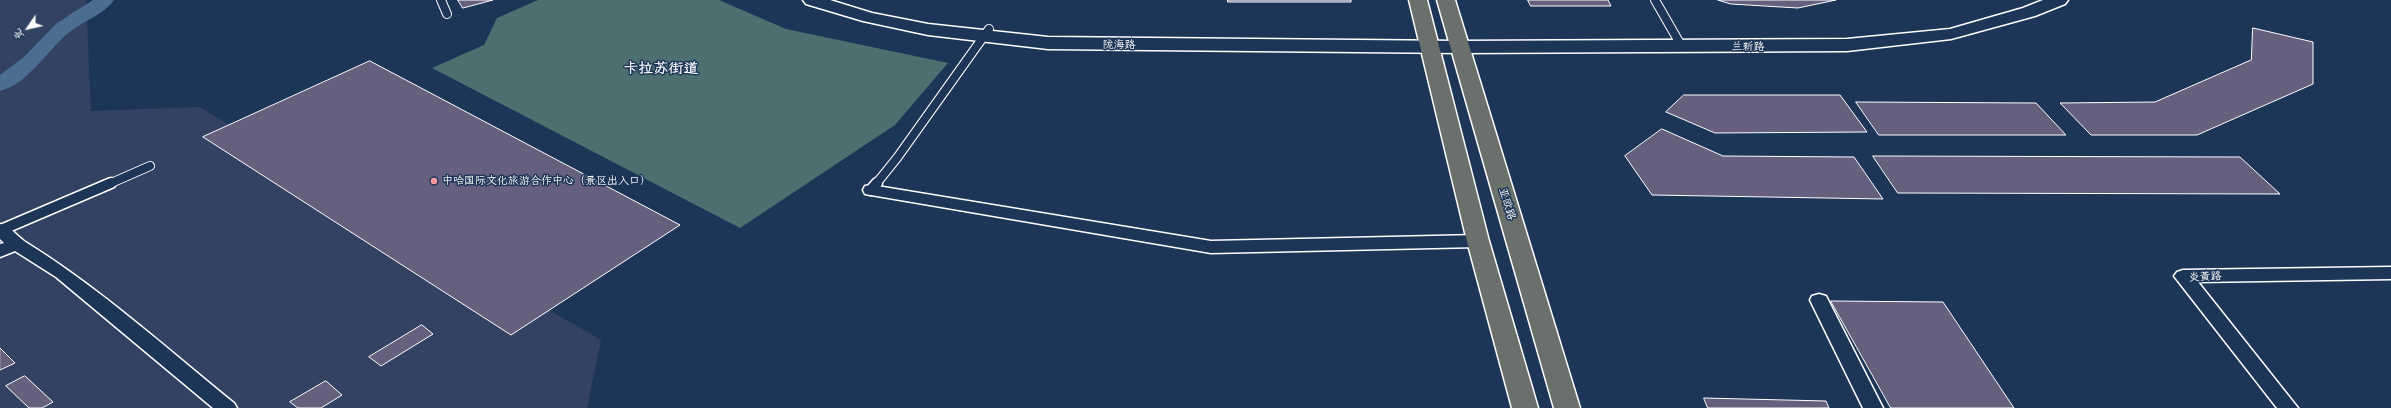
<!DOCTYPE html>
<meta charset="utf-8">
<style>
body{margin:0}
#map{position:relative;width:2391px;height:408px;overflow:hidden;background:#1d3557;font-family:"Patrick Hand","LXGW WenKai TC",sans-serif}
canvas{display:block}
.north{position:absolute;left:8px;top:8px;width:40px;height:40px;-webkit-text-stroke:3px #1d3557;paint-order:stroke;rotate:236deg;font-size:11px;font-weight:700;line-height:16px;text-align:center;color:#fff}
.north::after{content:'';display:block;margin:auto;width:14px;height:18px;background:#fff;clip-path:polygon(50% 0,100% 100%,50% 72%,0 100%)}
</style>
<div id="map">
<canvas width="2391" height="408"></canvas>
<div class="north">北</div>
</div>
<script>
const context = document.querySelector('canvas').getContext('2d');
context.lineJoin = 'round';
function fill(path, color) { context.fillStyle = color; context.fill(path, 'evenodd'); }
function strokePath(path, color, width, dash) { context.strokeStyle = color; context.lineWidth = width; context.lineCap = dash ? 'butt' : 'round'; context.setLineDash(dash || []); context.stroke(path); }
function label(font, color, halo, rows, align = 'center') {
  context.font = font + ' "Patrick Hand","LXGW WenKai TC",sans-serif'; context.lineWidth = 3; context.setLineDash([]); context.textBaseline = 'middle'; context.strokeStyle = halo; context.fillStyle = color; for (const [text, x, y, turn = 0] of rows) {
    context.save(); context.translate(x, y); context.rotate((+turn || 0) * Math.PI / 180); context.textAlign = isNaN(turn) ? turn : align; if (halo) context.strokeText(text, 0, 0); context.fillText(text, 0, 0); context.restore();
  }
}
fill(new Path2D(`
 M0 0H86L91 111 199 107 601 340 587 408H0Z`), '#334262');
fill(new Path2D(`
 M538 0H719L786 29 948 63 895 125 740 228 432 68 484 45 497 18Z`), '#4d6f70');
fill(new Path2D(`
 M93 0H114C105 13 85 21 72 30 49 47 29 84 0 91V75L24 57 57 23Z`), '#4a6d91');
const building = new Path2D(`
 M458 0H493L463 8Z
 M1228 0H1351V2H1228Z
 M1528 0H1608L1611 6H1531Z
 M1718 0H1836L1798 8 1731 4Z
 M2253 28 2313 42V84L2197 135H2091L2060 103 2155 102 2251 60Z
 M370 61 680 225 511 335 203 137Z
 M1684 95H1840L1867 132 1715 133 1666 112Z
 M1856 102 2036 103 2066 135H1879Z
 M1662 129 1723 156 1854 157 1883 199 1652 195 1625 156Z
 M1873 156 2240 157 2280 194 1898 193Z
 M1831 301 1943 302 2014 408H1891Z
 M422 325 433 334 381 366 369 357Z
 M0 348 15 363 0 370Z
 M25 376 53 402 42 408H29L6 386Z
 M326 381 342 395 321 408H298L290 402Z
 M1704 398 1826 401 1829 408H1708Z`);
fill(building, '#65607d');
strokePath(building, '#fff', 1);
const laneFar1 = new Path2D(`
 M441 0 447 14
 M1655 0 1682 47
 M109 184 150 166
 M876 184 897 158 989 29`);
const lane = new Path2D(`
 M871 190 877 183
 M1 230 111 183`);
const street = new Path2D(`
 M871 185 1211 241 1478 235 1484 237 1487 241 1484 245 1478 247 1211 253 865 194 863 190 865 186Z
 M0 224C11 226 17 237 27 243 101 289 166 348 234 403L237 408H213L56 277 15 251 0 257V244L4 243 0 239Z
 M2391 267V279L2198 282 2298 408H2277L2174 276 2177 272 2183 270Z
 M1819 294 1826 296 1828 300 1883 408H1863L1810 300 1812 296Z`);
const secondary = new Path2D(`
 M803 0H830L872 13 928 24 1048 37 1460 41 1847 39 1950 29 2023 8 2043 0H2068L2065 4 2035 16 1951 39 1847 51 1460 53 1048 49 928 35 863 21 806 4Z`);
const highway = new Path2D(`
 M1409 0H1427L1489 241 1538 408H1512L1467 241Z
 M1437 0H1455L1580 408H1554Z`);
strokePath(laneFar1, '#fff', 10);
strokePath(lane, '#fff', 13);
strokePath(street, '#fff', 3);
strokePath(secondary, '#fff', 3);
strokePath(highway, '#fff', 3);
strokePath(laneFar1, '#1d3557', 8);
strokePath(lane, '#1d3557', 10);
fill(street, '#1d3557');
fill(secondary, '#1d3557');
fill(highway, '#6b706d');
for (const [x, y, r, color] of [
 [434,181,4,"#ff9aa2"]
]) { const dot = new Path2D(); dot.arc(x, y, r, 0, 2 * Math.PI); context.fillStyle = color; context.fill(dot); strokePath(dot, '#1d3557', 1.5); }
label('11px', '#fff', '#1d3557', [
 ["陇海路",1119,45],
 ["兰新路",1748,47],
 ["亚欧路",1507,204,73],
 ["炎黄路",2205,277,-3]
]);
label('11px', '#fff', '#1d3557', [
 ["中哈国际文化旅游合作中心（景区出入口）",442,181]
], 'left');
label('bold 15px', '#fff', '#1d3557', [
 ["卡拉苏街道",661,69]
]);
</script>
